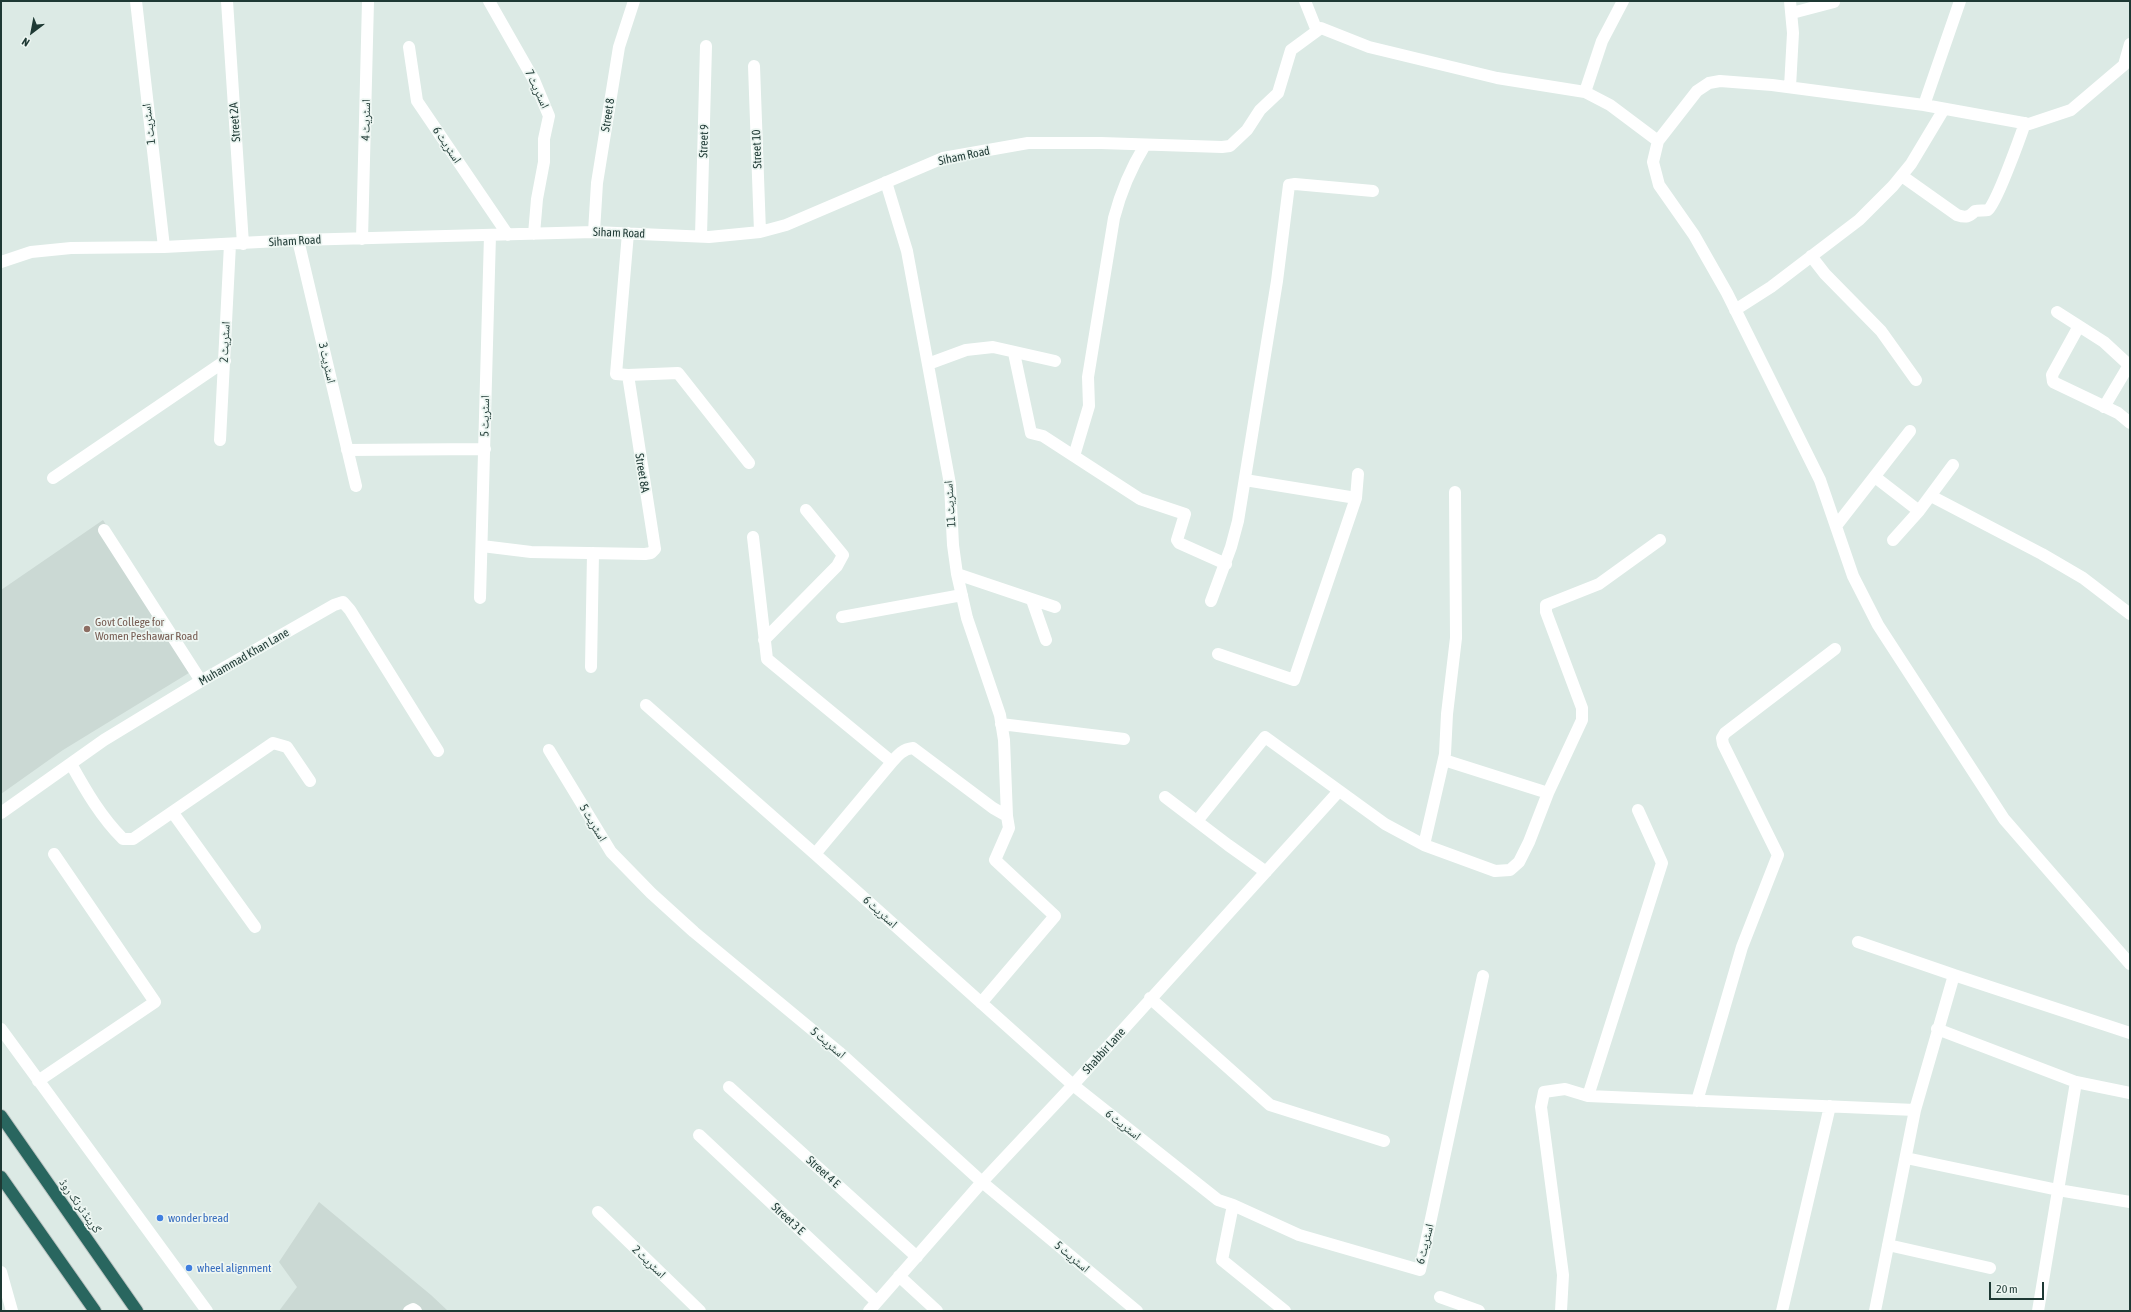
<!DOCTYPE html>
<meta charset="utf-8">
<style>
body{margin:0}
#map{position:relative;width:2131px;height:1312px;overflow:hidden;background:#dceae5;font-family:"Asap Condensed",sans-serif}
canvas{display:block}
.frame{position:absolute;inset:0;border:2px solid #1e3934;pointer-events:none}
.north{position:absolute;left:12px;top:12px;width:40px;height:40px;-webkit-text-stroke:3px #edf6f2;paint-order:stroke;rotate:212deg;font-size:11px;font-weight:700;line-height:16px;text-align:center;color:#1e3934}
.north::after{content:'';display:block;margin:auto;width:14px;height:18px;background:#1e3934;clip-path:polygon(50% 0,100% 100%,50% 72%,0 100%)}
.scale{position:absolute;left:1989px;top:1282px;width:55px;height:18px;box-sizing:border-box;border:2px solid #1e3934;border-top:0;padding-left:5px;font-size:12px;line-height:14px;white-space:nowrap;color:#1e3934;-webkit-text-stroke:3px #edf6f2;paint-order:stroke}
</style>
<div id="map">
<canvas width="2131" height="1312"></canvas>
<div class="frame"></div>
<div class="north">N</div>
<div class="scale">20 m</div>
</div>
<script>
const context = document.querySelector('canvas').getContext('2d');
context.lineJoin = 'round';
function fill(path, color) { context.fillStyle = color; context.fill(path, 'evenodd'); }
function strokePath(path, color, width, dash) { context.strokeStyle = color; context.lineWidth = width; context.lineCap = dash ? 'butt' : 'round'; context.setLineDash(dash || []); context.stroke(path); }
function label(font, color, halo, rows, align = 'center') {
  context.font = font + ' "Asap Condensed","Noto Naskh Arabic",sans-serif'; context.lineWidth = 3.5; context.setLineDash([]); context.textBaseline = 'middle'; context.strokeStyle = halo; context.fillStyle = color; for (const [text, x, y, turn = 0] of rows) {
    context.save(); context.translate(x, y); context.rotate((+turn || 0) * Math.PI / 180); context.textAlign = isNaN(turn) ? turn : align; if (halo) context.strokeText(text, 0, 0); context.fillText(text, 0, 0); context.restore();
  }
}
fill(new Path2D(`
 M103 520 197 668 63 750 1 794V590Z
 M319 1202 431 1295 448 1311H279L297 1287 279 1262Z`), '#cbd9d4');
const highway = new Path2D(`
 M1 1116 137 1311
 M1 1177 95 1311`);
strokePath(highway, '#bcc4c2', 14);
strokePath(new Path2D(`
 M136 1 164 247
 M227 1 243 244
 M489 1 534 80 549 116 544 139V162L537 199 534 234
 M1305 1 1317 31
 M1790 1 1793 33 1790 87
 M1792 13 1834 2
 M2130 44 2124 65 2071 110 2029 124 1924 105 1772 85 1720 81 1709 83 1697 91 1658 141 1653 162 1659 185 1694 235 1727 293 1820 480 1853 576 1878 625 2004 819 2130 964
 M409 47 417 101 508 235
 M754 66 760 232
 M1585 92 1602 41 1623 1
 M1924 105 1960 1
 M1902 176 1957 215C1966 218 1969 217 1975 211 1979 210 1985 211 1988 210 1995 207 2021 135 2025 123
 M594 232 597 183 619 47 634 1
 M701 236 706 46
 M362 239 368 1
 M298 240 356 486
 M1811 256 1825 274 1881 331 1916 380
 M1 262 31 252 71 248 164 247 298 240 594 232 709 237 760 232 786 225 943 158 1028 143H1101L1222 147 1230 146 1247 130 1260 110 1278 93 1291 50 1321 28 1369 47 1497 78 1585 92 1610 105 1658 141
 M1735 310 1771 287 1859 220 1893 186 1911 164 1944 109
 M2057 312 2104 342 2130 366
 M2079 326 2052 375 2053 382 2118 413 2130 423
 M1014 353 1031 433 1043 436 1140 499 1185 514 1177 540 1179 543 1226 564
 M928 364 966 350 993 347 1055 361
 M628 375 678 373 749 463
 M2104 407 2129 365
 M220 440 230 244
 M347 450 485 449
 M1074 456 1089 406 1088 377 1114 218C1121 191 1131 168 1145 145
 M1875 477 1919 511
 M53 478 225 361
 M1245 480 1356 498
 M1931 496 2042 554 2083 578 2130 614
 M1836 526 1910 431
 M104 530 201 681
 M753 537 767 659 892 762
 M1893 540 1919 511 1953 465
 M482 546 531 552 645 554 651 553 655 549 628 375 616 374 628 233
 M957 574 1055 607
 M480 598 490 235
 M1032 600 1046 640
 M1211 601 1231 547 1238 521 1277 281 1289 185 1295 184 1373 191
 M842 617 962 595
 M764 640 837 566 843 555 806 510
 M1218 654 1294 680 1356 498 1358 474
 M591 667 593 553
 M646 705 815 854 1073 1085 1218 1200 1233 1205 1299 1235 1420 1270 1483 976
 M1001 724 1124 739
 M549 750 611 852 651 893 694 932 839 1052 982 1182 1137 1311
 M1444 760 1548 793
 M71 764C86 791 101 817 123 839H133L273 743 287 747 310 781
 M1165 797 1228 845 1266 872
 M1 813 104 740 201 681 334 605 343 602 350 610 438 751
 M173 813 255 927
 M1197 821 1265 737 1385 824 1424 845 1495 871 1510 870 1519 862 1529 842 1548 793 1582 720V708L1546 612V605L1599 584 1660 540
 M1424 845 1445 754 1447 714 1456 638 1455 492
 M815 854 892 762C898 755 903 749 913 748L993 808 1007 816 1004 740 1000 715 967 618 957 574 953 545 950 484 907 251 886 182
 M1858 942 1954 975
 M1150 998 1270 1105 1384 1141
 M981 1003 1055 916 995 860 1009 828 1007 816
 M1 1029 207 1311
 M1937 1029 2076 1082 2038 1311
 M38 1081 155 1002 54 854
 M2076 1082 2130 1093
 M729 1087 917 1257
 M1588 1096 1662 863 1638 810
 M1697 1101 1742 947 1778 855 1723 744 1722 738 1725 733 1835 649
 M699 1135 877 1302
 M1906 1158 2058 1190 2130 1202
 M1233 1205 1222 1260 1285 1311
 M598 1212 700 1311
 M1888 1245 1990 1268
 M1 1272 12 1311
 M899 1276 937 1311
 M1440 1297 1479 1311
 M409 1311 413 1309 416 1311
 M869 1311 982 1182 1073 1085 1339 791
 M1561 1311 1563 1275 1541 1107 1544 1092 1565 1089 1588 1096 1915 1110
 M1782 1311 1830 1106
 M1875 1311 1915 1110 1954 975 2130 1033`), '#fff', 12);
strokePath(highway, '#29665f', 12);
for (const [x, y, r, color] of [
 [87,629,4,"#8d6e63"],
 [160,1218,4,"#3f7fe0"],
 [189,1268,4,"#3f7fe0"]
]) { const dot = new Path2D(); dot.arc(x, y, r, 0, 2 * Math.PI); context.fillStyle = color; context.fill(dot); strokePath(dot, '#edf6f2', 1.5); }
label('12px', '#1e3934', '#edf6f2', [
 ["اسٹریٹ 7",537,89,65],
 ["Street 8",608,115,-81],
 ["اسٹریٹ 4",366,120,-89],
 ["Street 2A",235,122,-94],
 ["اسٹریٹ 1",149,124,-97],
 ["Street 9",704,141,-88],
 ["اسٹریٹ 6",447,145,56],
 ["Street 10",757,149,-92],
 ["Siham Road",964,156,-12],
 ["Siham Road",619,233,2],
 ["Siham Road",295,241,-3],
 ["اسٹریٹ 2",225,342,-87],
 ["اسٹریٹ 3",327,363,77],
 ["اسٹریٹ 5",485,416,-89],
 ["Street 8A",642,473,81],
 ["اسٹریٹ 11",950,504,-94],
 ["Muhammad Khan Lane",244,657,-30],
 ["اسٹریٹ 5",593,823,59],
 ["اسٹریٹ 6",880,912,42],
 ["اسٹریٹ 5",828,1043,40],
 ["Shabbir Lane",1104,1051,-48],
 ["اسٹریٹ 6",1123,1125,38],
 ["Street 4 E",823,1172,42],
 ["گرینڈ ٹرنک روڈ",80,1206,55],
 ["Street 3 E",788,1219,43],
 ["اسٹریٹ 6",1425,1244,-76],
 ["اسٹریٹ 5",1072,1257,40],
 ["اسٹریٹ 2",649,1262,44]
]);
label('12px', '#785e54', '#edf6f2', [
 ["Govt College for",95,622],
 ["Women Peshawar Road",95,636]
], 'left');
label('12px', '#366cbe', '#edf6f2', [
 ["wonder bread",168,1218],
 ["wheel alignment",197,1268]
], 'left');
</script>
